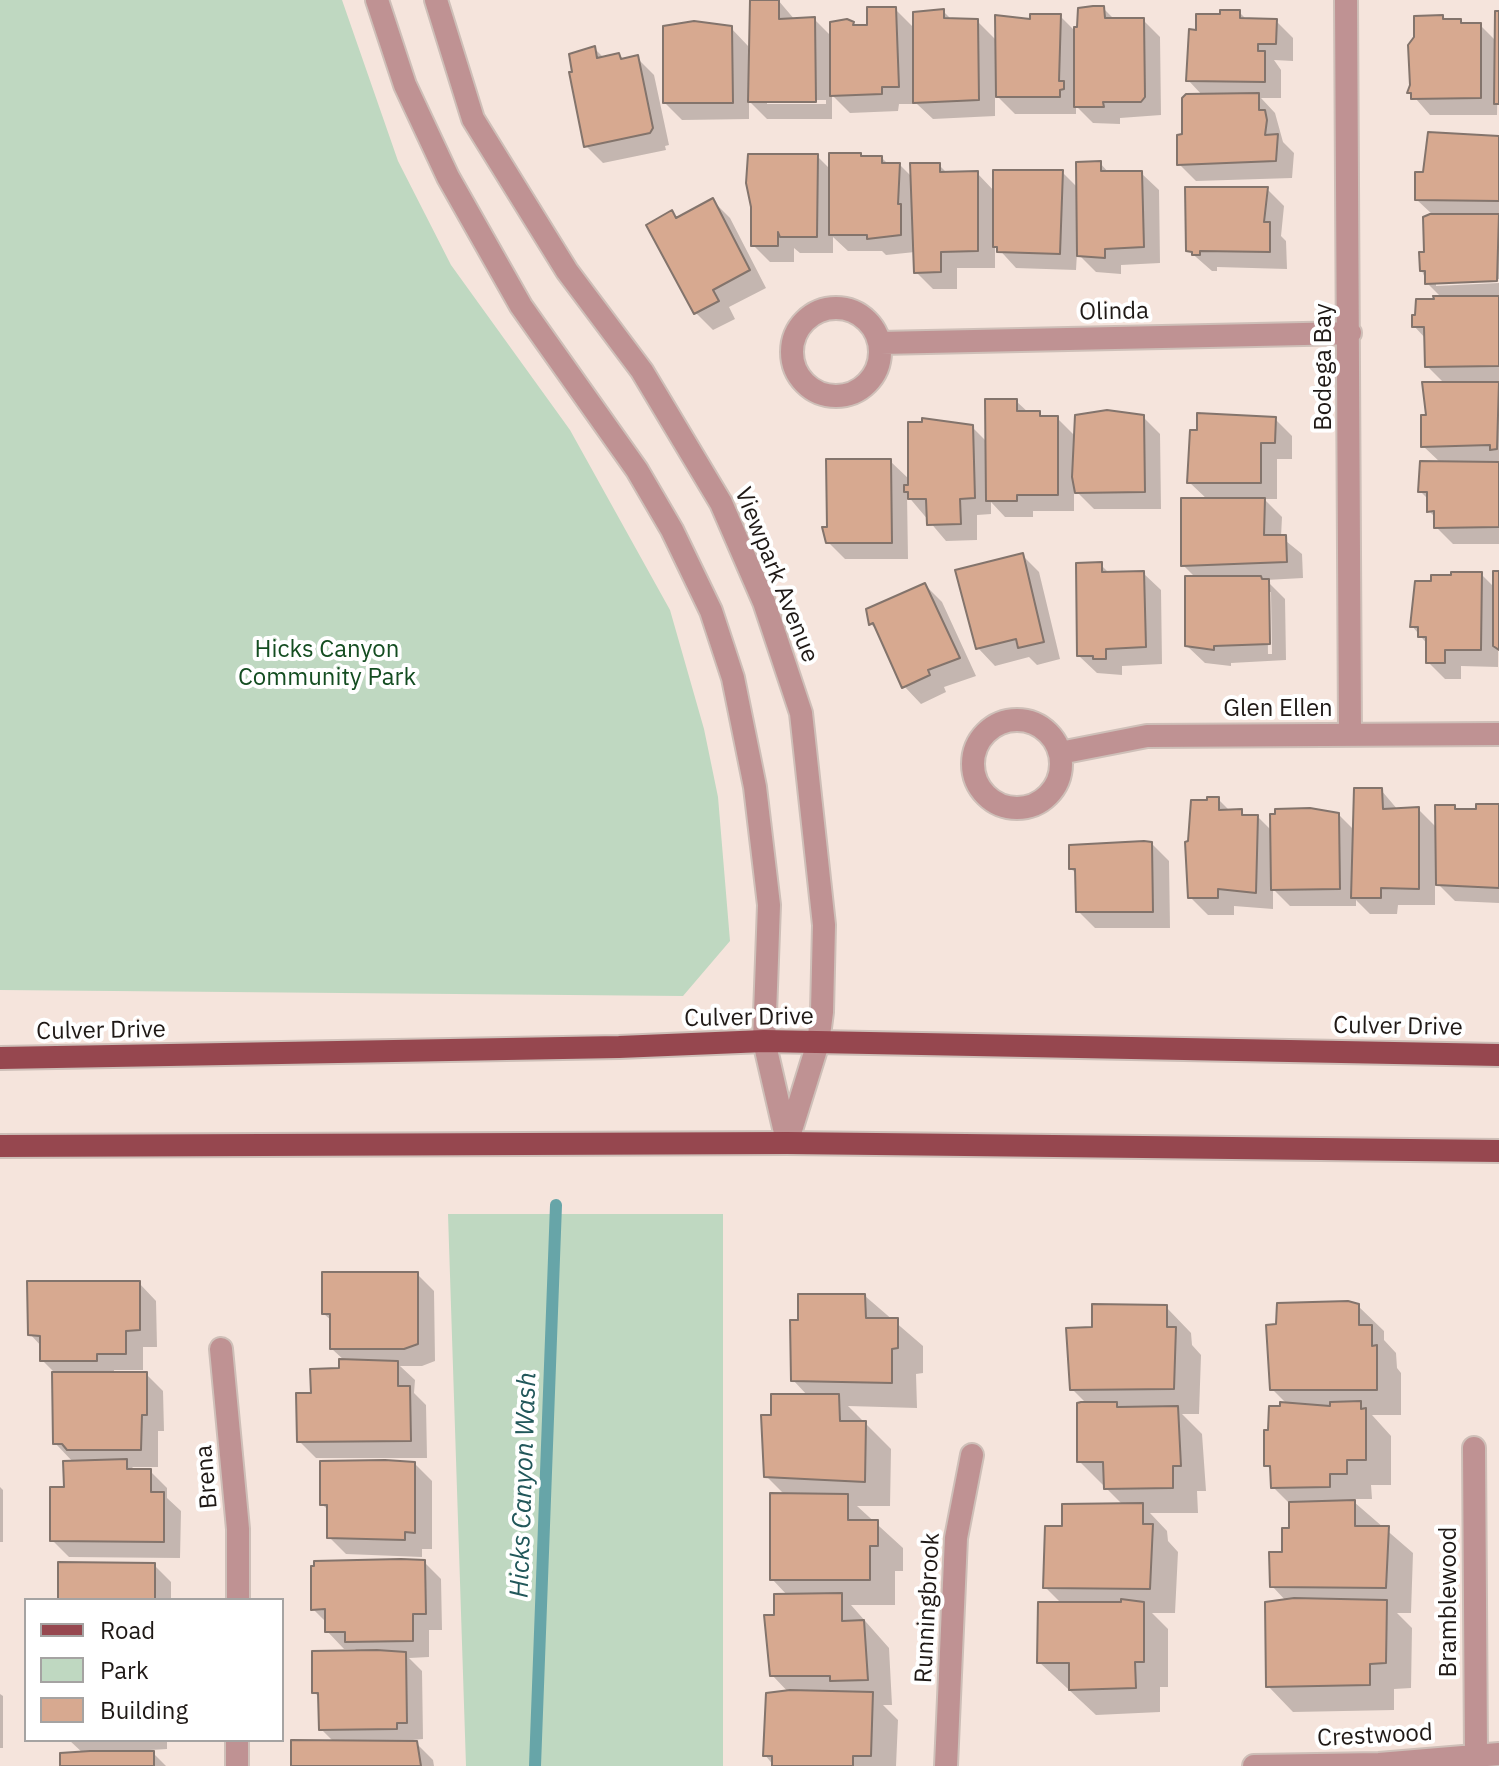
<!DOCTYPE html>
<style>
body{margin:0}
#map{position:relative;width:1499px;height:1766px;overflow:hidden;background:#f5e4dc;font-family:"IBM Plex Sans",sans-serif}
canvas{display:block}
.legend{position:absolute;left:24px;top:1598px;width:260px;height:144px;box-sizing:border-box;background:#fff;border:2px solid #a5a3a2;margin:0;padding:10px 14px;list-style:none;font-size:24px;color:#1f1916}
.legend li{display:flex;align-items:center;gap:16px;height:40px}
.legend b{width:40px;border:2px solid #a5a3a2}
</style>
<div id="map">
<canvas width="1499" height="1766"></canvas>
<ul class="legend">
<li><b style="height:10px;background:#96474f"></b>Road</li>
<li><b style="height:22px;background:#bfd8c1"></b>Park</li>
<li><b style="height:22px;background:#d7a990"></b>Building</li>
</ul>
</div>
<script>
const context = document.querySelector('canvas').getContext('2d');
context.lineJoin = 'round';
function fill(path, color) { context.fillStyle = color; context.fill(path, 'evenodd'); }
function strokePath(path, color, width, dash) { context.strokeStyle = color; context.lineWidth = width; context.lineCap = dash ? 'butt' : 'round'; context.setLineDash(dash || []); context.stroke(path); }
function label(font, color, halo, rows, align = 'center') {
  context.font = font + ' "IBM Plex Sans",sans-serif'; context.lineWidth = 8; context.setLineDash([]); context.textBaseline = 'middle'; context.strokeStyle = halo; context.fillStyle = color; for (const [text, x, y, turn = 0] of rows) {
    context.save(); context.translate(x, y); context.rotate((+turn || 0) * Math.PI / 180); context.textAlign = isNaN(turn) ? turn : align; if (halo) context.strokeText(text, 0, 0); context.fillText(text, 0, 0); context.restore();
  }
}
fill(new Path2D(`
 M0 0H342L398 161 451 265 570 430 670 610 704 729 718 797 730 941 683 996 0 990Z
 M448 1214H723V1766H466Z`), '#bfd8c1');
fill(new Path2D(`
 M752 0H778L795 20 814 19 832 37 853 23 857 27H869L895 9 915 29 943 11 953 21H977L997 41 1032 21 1060 16 1073 29H1079L1103 8 1115 20H1143L1160 37 1161 115 1120 118V124L1093 123 1076 106V114H1015L995 94V116L933 119 917 104H899L898 111 850 113 832 95V119H767L749 101V119L682 120 665 103 731 28 748 46 749 90ZM767 100H826V104H767Z
 M1239 12 1247 20 1276 21 1293 38V61L1274 60 1281 70V98H1261L1275 113 1283 142 1294 153 1292 178 1196 181 1179 164 1184 136 1203 96 1188 80 1198 15Z
 M1499 13 1497 115H1430L1410 92 1442 17 1464 25H1480L1497 42Z
 M594 48 604 58 619 55 624 60 637 58 654 75 669 145 665 146 666 150 603 163 586 146Z
 M1499 137V279L1436 282V286L1499 283V544H1453L1436 527V518L1429 511V500L1420 491 1441 463 1423 446 1428 417 1445 384 1427 366 1426 339 1414 326 1444 300 1427 283 1422 271 1433 215 1417 200 1425 174Z
 M817 156 831 170 863 158H882L889 165H900L913 178 939 165 948 174 977 173 995 192 1062 172 1078 188 1100 163 1109 173H1141L1159 190 1160 263 1121 265V274L1096 272 1077 253 1076 270 1016 268 995 245V268H957V289H933L916 272 915 252 886 255 882 251H848L833 237V253H800L794 248V262H770L753 245Z
 M1267 189 1284 206 1281 236 1286 241 1287 269 1217 267V271H1212L1188 250Z
 M713 201 730 218 766 288 729 307 735 319 713 330 696 313 648 226 672 213 678 219Z
 M1016 401 1029 413 1057 418 1076 437 1143 417 1160 434 1161 509H1094L1074 489V511H1033V517H1005L991 502V514L977 515V540L946 541 907 495 908 559H845L828 542 829 529 890 461 910 480 972 427 988 443Z
 M1275 419 1292 436V459H1277V499H1264L1282 517 1281 537 1302 554 1303 578 1266 580 1285 599 1286 660 1231 663V666L1205 663 1187 646 1196 578 1183 565 1208 500 1189 482ZM1267 592H1271L1272 654H1268Z
 M1022 555 1039 572 1060 659 1037 665 1029 657 995 666 978 648Z
 M1101 565 1110 574 1143 573 1161 590 1162 664 1122 666V675L1097 673 1079 656Z
 M1499 573 1498 667 1461 666V679H1445L1428 662V645L1412 626 1481 574 1495 588Z
 M925 585 942 602 976 676 944 687 946 692 921 704 904 686 878 631 871 624Z
 M1381 790 1398 810 1418 809 1437 828 1454 807 1458 811 1499 807V903L1455 901 1435 881V905H1398L1397 914H1370L1356 900V906H1290L1273 889V909L1234 906V915H1208L1190 897 1218 799 1230 811 1258 817 1272 831 1277 811 1324 810 1329 815H1339L1356 832Z
 M1152 844 1169 861 1170 928H1095L1078 911V875L1071 869Z
 M417 1274 434 1291 435 1361 422 1366H400L415 1380 414 1393 426 1405 427 1458H316L299 1441 313 1395 341 1370 345 1361 332 1349V1321L324 1314Z
 M139 1283 156 1301 157 1347H143V1370H114V1374H146L163 1391 164 1431H158V1467H132L136 1471H150L167 1488V1498L181 1511 180 1558 69 1557 52 1540 74 1463 55 1443 54 1372 42 1360V1347L30 1334Z
 M865 1296 923 1346V1373L916 1374 917 1408 848 1406 891 1449 890 1506H857L903 1548V1571H895V1605H851L889 1648 892 1705H883L898 1720 896 1766H774L765 1755 791 1695 772 1675 776 1617 788 1596 772 1579 785 1495 766 1476 773 1417 808 1396 793 1380 801 1322Z
 M1358 1306 1384 1331V1340L1396 1353 1397 1368 1401 1373V1415H1372L1391 1436V1485H1371L1372 1499H1354V1502L1413 1553 1411 1613H1397L1412 1628 1411 1688 1394 1689V1710L1293 1712 1268 1686 1287 1602 1272 1586 1291 1530V1505L1273 1487V1471L1266 1465 1270 1432 1288 1405 1272 1389Z
 M1166 1307 1191 1333 1192 1345 1201 1355 1199 1414H1182L1202 1434 1206 1491H1197L1198 1513H1150L1167 1531 1168 1541 1178 1552 1175 1613H1152L1168 1629V1687H1160V1712L1096 1715 1039 1662 1061 1603 1045 1587 1064 1528 1123 1505 1079 1461 1088 1405 1072 1389 1094 1329Z
 M415 1464 432 1481V1549H422V1557L346 1554 329 1537V1511L322 1504Z
 M0 1487 3 1490V1542H0Z
 M424 1562 441 1579 442 1630H429V1657L409 1658 422 1671 423 1739 413 1740 433 1760 434 1766H293L334 1742 321 1729 320 1698 314 1692 359 1653 355 1649H344L327 1631V1623L313 1609Z
 M154 1565 171 1582V1600H60Z
 M0 1694 3 1696V1748H0Z
 M69 1740H167V1749L150 1750 166 1766H62L84 1754Z`), '#0003');
strokePath(new Path2D(`
 M535 1766 556 1205`), '#67a5a8', 12);
const building = new Path2D(`
 M750 0H779V19L815 17 816 102H748Z
 M1093 6H1104L1105 18H1144L1145 97 1141 102H1103L1104 107H1074V27H1077L1078 8Z
 M867 7H896L899 87H882V94L830 96V22L847 19 854 22 853 25H867Z
 M944 9V18L978 19 979 100 913 103V12Z
 M1220 10H1240V18L1277 19 1276 44H1258V51H1265V82L1186 81 1189 29 1196 30V14H1220Z
 M1495 11H1499V104H1494Z
 M1030 14H1061L1059 81H1064V89L1060 90V97H996L995 15 1030 19Z
 M1443 15V19H1461V23H1481V98L1411 99V93H1407L1410 85 1408 45 1414 37V16Z
 M694 21 732 26 733 103H663V26Z
 M595 46 597 58 619 53 621 59 638 55 653 128 650 133 584 147 569 72H572L569 54Z
 M1259 93V110H1265L1267 120 1265 135 1278 134 1276 161 1177 165V135L1182 134V98L1186 94Z
 M1428 132 1499 136V201L1415 200V172H1423Z
 M829 153H861V156H882V163H900L898 204H901V235L867 239V235H829Z
 M748 154H818L817 237H780L778 232V246H751V207L746 183Z
 M1101 161V171H1142L1144 247 1105 249V258L1077 256 1076 162Z
 M910 163H940V172L978 171V251L941 252V272L914 273Z
 M993 170H1063L1060 254 997 252V247H993Z
 M1185 187H1268L1264 222H1270V252L1200 251V255H1192V252L1186 251Z
 M713 198 750 270 713 290 719 301 694 314 646 225 672 210 676 218Z
 M1430 214H1499L1497 281 1425 284V271H1420L1419 252H1424L1423 217Z
 M1433 296H1499V366L1425 367 1424 327H1412V315H1415L1416 299H1434Z
 M1422 382H1499L1497 449 1490 450V445L1421 447V415H1426Z
 M985 399H1017V411H1040V416H1058V495H1017V501H986Z
 M1107 410 1144 415 1145 492 1075 493 1072 477 1075 415Z
 M1197 413 1276 417 1275 443H1261V483H1187L1190 430H1197Z
 M922 418 973 425 975 498 960 499 961 524 927 525 926 499H908V492H904V485H908V422H922Z
 M826 459H891L892 543H826L822 527H827Z
 M1420 461 1499 462V527L1434 528V511L1427 512V492H1418Z
 M1181 498H1265L1264 535H1286L1287 562 1181 566Z
 M1023 553 1044 642 1018 648 1016 639 976 649 955 570Z
 M1102 562V572L1144 571 1146 647 1106 649V659H1093V656H1077L1076 563Z
 M1493 571H1499V650L1493 646Z
 M1451 572H1482L1481 650H1445V663H1426V637H1418V627H1410L1415 581H1431V575H1451Z
 M1185 576H1261L1262 579H1269L1270 644 1214 646V650L1185 646Z
 M925 583 960 658 928 670 930 675 902 688 873 623 869 625 866 609Z
 M1354 788H1382L1383 809 1419 807V889L1381 888V898H1351Z
 M1207 797H1219V810L1242 809V815H1258L1256 893 1218 889V898H1188L1185 842 1188 841 1191 800H1207Z
 M1476 804H1499V888L1436 885 1435 805H1455V809H1476Z
 M1310 808 1339 813 1340 889 1271 890 1270 814H1275V809Z
 M1144 841 1152 842 1153 912H1076L1075 869H1069V845Z
 M322 1272H418V1344L404 1349H330V1314H322Z
 M27 1281H140V1330L126 1331V1354H97V1361H40V1336L28 1335Z
 M798 1294H865L866 1318H898V1348L892 1349V1383L791 1381 790 1320H798Z
 M1348 1301 1359 1304V1325H1372V1346L1377 1345V1390H1270L1266 1325 1276 1324 1277 1303Z
 M1092 1304 1167 1305V1327H1176L1174 1389 1070 1390 1066 1328 1092 1327Z
 M339 1359 398 1361V1386H410L411 1441 297 1442 296 1393H311L310 1369 339 1368Z
 M52 1372H147V1415H142L141 1450H67L62 1444H53Z
 M771 1394H839L840 1421H866L865 1482 764 1477 761 1415H771Z
 M1361 1401V1409L1366 1408V1460H1347V1474H1330V1487L1271 1488 1270 1466H1264V1430H1268L1269 1406H1280V1402L1330 1406V1402Z
 M1081 1402H1117V1407L1178 1406 1181 1466H1173V1488L1104 1489 1103 1462H1077V1403Z
 M127 1459V1469H151V1492H164V1542L50 1541V1487H64L63 1461Z
 M385 1460 415 1462V1533L405 1532V1540L327 1538V1505H320V1461Z
 M770 1493 848 1494V1520H878V1546H870V1580H770Z
 M1355 1500V1526H1389L1386 1588 1270 1587 1269 1552H1282V1528H1289V1502Z
 M1143 1503V1524H1153L1150 1589 1043 1588 1045 1526H1062V1504Z
 M401 1559 425 1560 426 1614H413V1641L345 1642V1632H325V1609L311 1610V1566H314V1561Z
 M58 1562 155 1563V1600H58Z
 M842 1593V1621L864 1620 868 1680 830 1681V1676H770L764 1615H774V1594Z
 M1294 1598 1387 1600 1386 1663 1370 1664V1685L1266 1687 1265 1602Z
 M1121 1599 1144 1602V1662H1135L1136 1688 1069 1690V1663H1037L1038 1602H1121Z
 M377 1650 406 1652 407 1723H397V1729L319 1730 318 1693H312V1651Z
 M790 1690 873 1692 871 1756H853V1766H772V1756H763L766 1693Z
 M291 1740 417 1741 421 1766H291Z
 M90 1751H154V1766H60V1753Z`);
fill(building, '#d7a990');
strokePath(building, '#83746c', 2);
const minor = new Path2D(`
 M1346 0 1350 734
 M792 352a44 44 0 1 1 88 0a44 44 0 1 1-88 0Z
 M880 343 1350 333
 M973 764a44 44 0 1 1 88 0a44 44 0 1 1-88 0Z
 M1060 753 1147 736 1499 734
 M221 1349 238 1529V1600
 M1474 1448 1476 1756
 M237 1766V1740
 M946 1766 956 1538 972 1455
 M1254 1766 1379 1764 1499 1754`);
const tertiary = new Path2D(`
 M377 0 405 85 448 177 521 306 637 470 672 530 711 611 733 678 755 787 769 905 764 1041 787 1141
 M436 0 473 119 567 271 642 371 721 503 764 602 801 713 824 925 822 1012 818 1043 787 1143`);
const primary = new Path2D(`
 M0 1058 619 1047 764 1041 1499 1055
 M0 1146 787 1143 1499 1151`);
strokePath(minor, '#cebfb8', 26);
strokePath(tertiary, '#cebfb8', 26);
strokePath(primary, '#cebfb8', 26);
strokePath(minor, '#bf9293', 22);
strokePath(tertiary, '#bf9293', 22);
strokePath(primary, '#96474f', 22);
label('24px', '#1f1916', '#fff', [
 ["Olinda",1114,312,-1],
 ["Bodega Bay",1324,367,-90],
 ["Viewpark Avenue",776,575,68],
 ["Glen Ellen",1278,709],
 ["Culver Drive",749,1018,-1],
 ["Culver Drive",1398,1027,1],
 ["Culver Drive",101,1031,-1],
 ["Brena",207,1477,-95],
 ["Bramblewood",1449,1602,-90],
 ["Runningbrook",928,1608,-87],
 ["Crestwood",1375,1736,-3]
]);
label('24px', '#144d21', '#fff', [
 ["Hicks Canyon",327,650],
 ["Community Park",327,678]
]);
label('italic 26px', '#21575a', '#fff', [
 ["Hicks Canyon Wash",524,1485,-88]
]);
</script>
